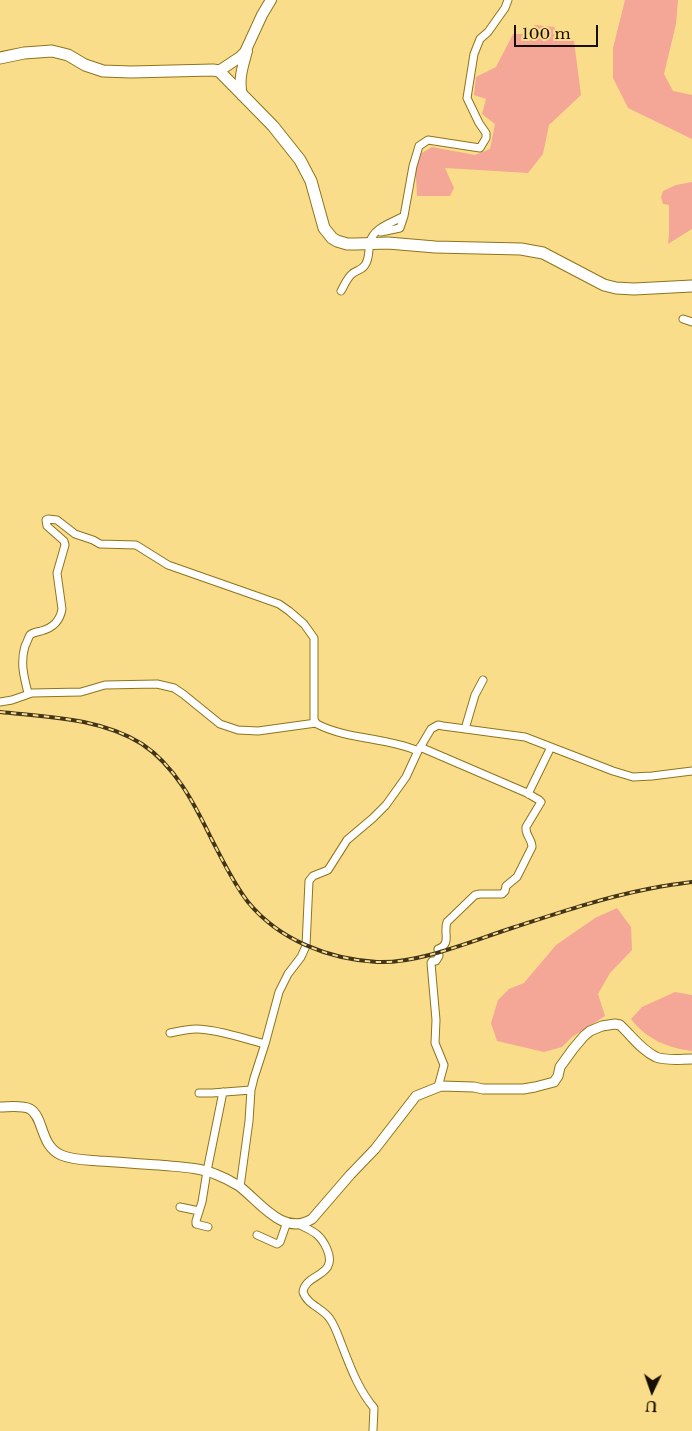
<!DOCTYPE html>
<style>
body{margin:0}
#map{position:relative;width:692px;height:1431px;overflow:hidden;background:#fadd8a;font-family:"Libre Baskerville",serif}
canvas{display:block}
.north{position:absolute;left:627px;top:1366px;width:50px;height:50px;-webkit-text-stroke:4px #fadd8a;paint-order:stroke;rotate:183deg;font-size:14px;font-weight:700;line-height:20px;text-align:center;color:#160e00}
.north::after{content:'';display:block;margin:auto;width:18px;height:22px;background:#160e00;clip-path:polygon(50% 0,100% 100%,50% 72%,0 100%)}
.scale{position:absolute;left:514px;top:25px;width:84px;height:22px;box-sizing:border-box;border:2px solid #160e00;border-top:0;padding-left:6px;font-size:15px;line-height:18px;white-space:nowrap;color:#160e00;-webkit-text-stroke:4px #fadd8a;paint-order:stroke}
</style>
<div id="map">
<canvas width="692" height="1431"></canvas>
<div class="north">U</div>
<div class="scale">100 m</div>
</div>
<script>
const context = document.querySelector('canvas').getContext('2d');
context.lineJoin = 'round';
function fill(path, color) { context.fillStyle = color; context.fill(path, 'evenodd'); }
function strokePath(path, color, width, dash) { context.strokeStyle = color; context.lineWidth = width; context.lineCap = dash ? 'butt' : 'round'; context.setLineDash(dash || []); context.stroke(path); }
fill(new Path2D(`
 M625 0H678L676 24 664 74 673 91 692 95V139L628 108 613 78V48Z
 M535 25 554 27 558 37 574 41 581 95 549 125 543 154 528 173 445 168 454 188 450 196H417L415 157 432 147 475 155 490 149 495 124 482 114 486 99 474 95 476 77 496 67 513 34H530Z
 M692 182V229L668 244 669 234V205L663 204 661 197 663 191 676 185Z
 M617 908 631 927 632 950 610 973 598 994 605 1016 572 1037 562 1047 544 1052 497 1041 491 1023 498 1000 509 989 524 983 556 945 595 918Z
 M675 992 692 995V1051C668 1048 646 1039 631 1019L642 1007Z`), '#f4a697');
const minor = new Path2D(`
 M381 232 400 228 404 216
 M341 291C344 286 347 278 352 274 356 270 361 271 365 265 370 258 368 251 370 242 374 227 392 223 404 216L413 166 419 146 428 140 480 148 486 138V133L479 123 467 98 474 54 480 39 488 32 505 8 508 0
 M683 319 692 322
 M28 693C24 677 20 663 25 646 27 643 28 638 30 635 33 632 38 632 41 631 53 628 60 621 62 609L57 573 65 545 64 541 47 526 46 520 48 519 57 520 75 534 93 540 100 544 136 545 168 565 265 599 279 604 289 611 304 624 314 638V720L317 724C348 740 386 737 418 751
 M0 702 12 700 32 693 81 692 105 685 157 684 174 688 183 694 220 724 238 730 258 731 316 723
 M465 729 475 695 483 680
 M420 747 527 793 539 800 541 802 526 827C525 835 532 839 532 847L517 877 506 886 505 891 502 894H480L475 895 447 922C443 933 452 944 438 949L439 956 436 961H432L431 963 436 1020 435 1043 444 1065 438 1087
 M528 794 551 747
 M170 1033C179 1031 188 1029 197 1029 217 1029 245 1039 265 1044
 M199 1093H212L251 1090
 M240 1187 249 1121 251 1090 254 1078 265 1044 279 992 288 974 301 957 306 946 309 881 313 876 328 870 347 840 373 818 386 805 406 777 418 751 431 729 438 725 443 726 525 737 613 771 633 777 652 776 692 771
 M180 1207 199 1211
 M298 1224C312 1231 320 1233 327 1249 339 1277 305 1273 303 1292 307 1305 323 1308 330 1319 335 1326 338 1335 341 1343 350 1366 358 1389 374 1408L373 1430
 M208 1227 196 1224V1221L202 1202 207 1171 223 1092
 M257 1235 277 1244 280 1242 287 1222`);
const tertiary = new Path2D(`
 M0 1107C9 1107 22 1105 30 1109 44 1117 40 1146 61 1155 73 1160 87 1160 99 1161 119 1162 139 1164 159 1165 178 1167 198 1167 215 1174 223 1177 231 1181 239 1186 259 1201 283 1237 312 1219L350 1175 375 1149 416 1096 441 1086 474 1087 483 1089H523L535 1087 554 1082 558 1076 560 1067 573 1049 584 1036 590 1031 602 1026 615 1024 620 1025C631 1035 641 1050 656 1057 666 1061 681 1059 692 1059`);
const secondary = new Path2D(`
 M219 71 240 57 245 52 262 15 271 0
 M242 95C238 79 243 66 247 51`);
const primary = new Path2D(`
 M0 58 24 53 52 51 68 55 85 65 103 71 131 72 213 70 219 71 273 126 300 160 311 181 324 228 332 238 337 241 347 244H356L388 243 435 247 521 249 543 253 604 285 616 288 634 289 692 286`);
strokePath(minor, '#8f741a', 9);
strokePath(tertiary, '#8f741a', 11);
strokePath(secondary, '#8f741a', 12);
strokePath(primary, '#8f741a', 13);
strokePath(minor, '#fff', 7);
strokePath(tertiary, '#fff', 9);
strokePath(secondary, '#fff', 10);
strokePath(primary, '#fff', 11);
const rail = new Path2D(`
 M0 712C48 717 100 718 142 744 175 766 194 803 211 838 222 859 233 883 248 902 279 940 328 959 377 962 419 964 474 940 515 927 558 913 602 898 648 889 662 886 677 884 692 882`);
strokePath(rail, '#403419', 4);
strokePath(rail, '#fadd8a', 2, [5.5]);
</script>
